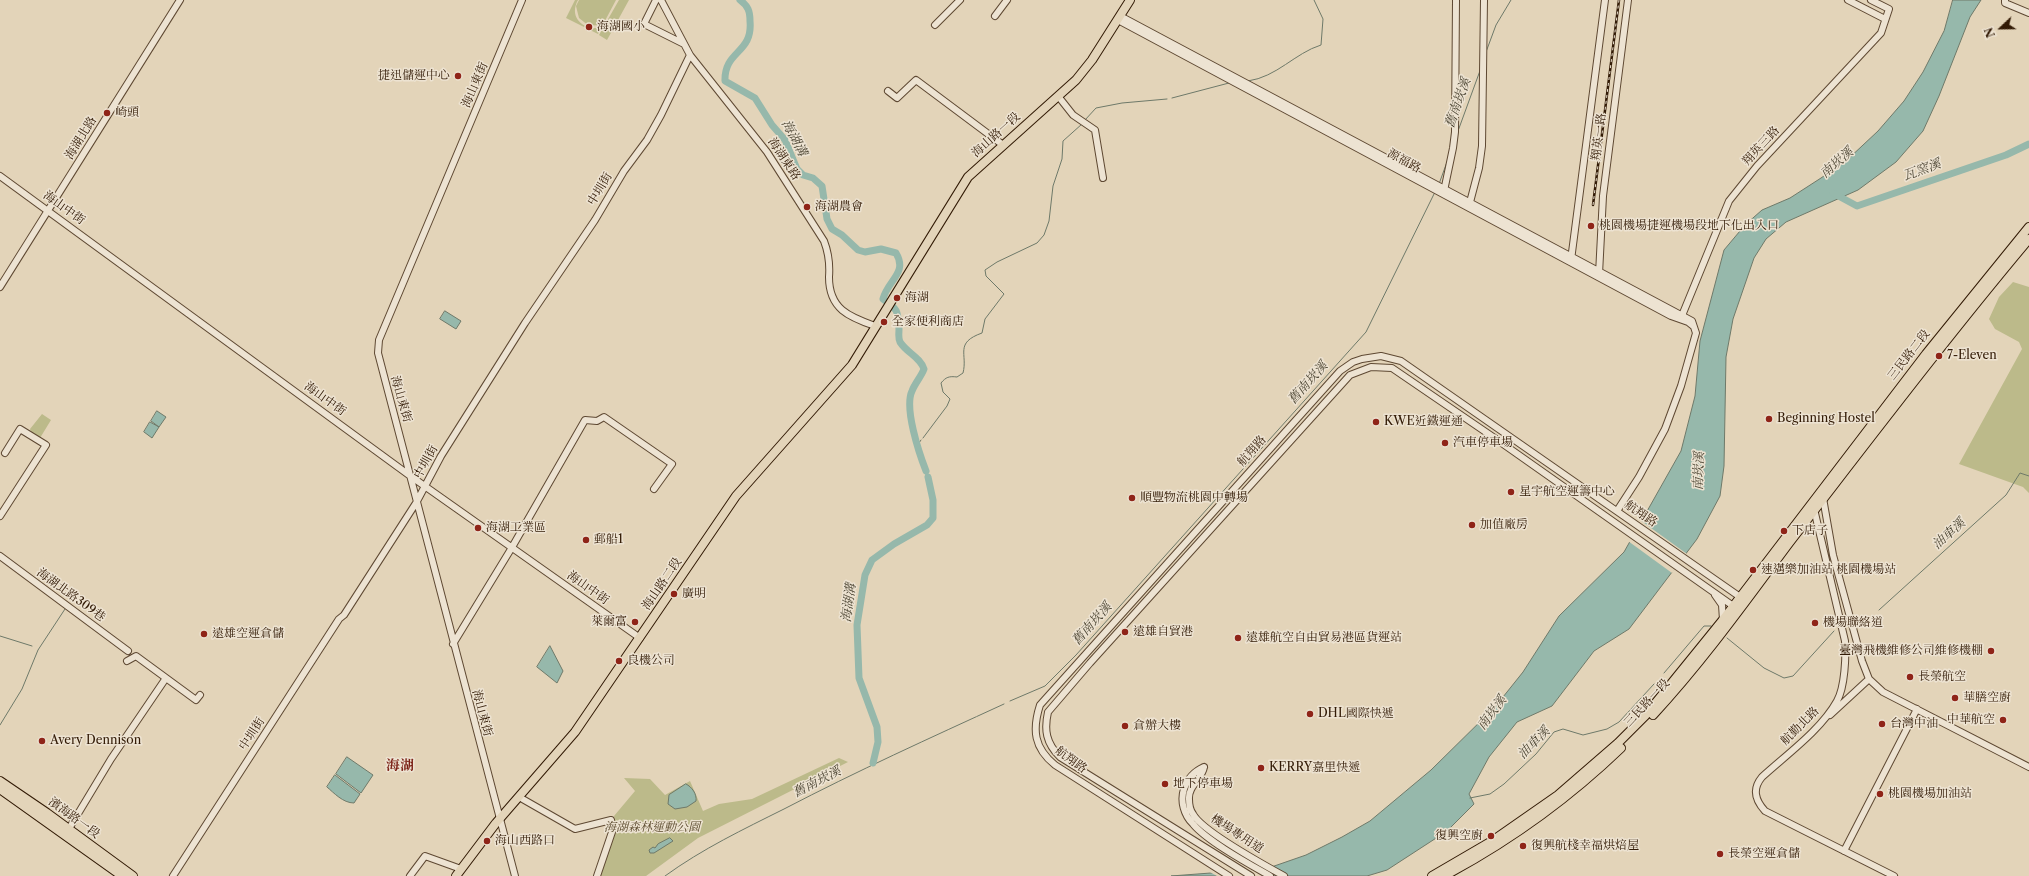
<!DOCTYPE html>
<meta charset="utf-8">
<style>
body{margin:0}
#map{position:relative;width:2029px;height:876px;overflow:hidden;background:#e3d4b9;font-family:"Libre Caslon Text",serif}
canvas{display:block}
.north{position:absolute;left:1981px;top:8px;width:40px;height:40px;-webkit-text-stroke:3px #ede3d2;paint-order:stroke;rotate:248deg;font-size:11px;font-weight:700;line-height:16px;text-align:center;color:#321a05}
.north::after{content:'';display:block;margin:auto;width:14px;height:18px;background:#321a05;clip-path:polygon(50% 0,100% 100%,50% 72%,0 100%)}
</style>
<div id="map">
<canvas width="2029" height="876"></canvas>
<div class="north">N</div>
</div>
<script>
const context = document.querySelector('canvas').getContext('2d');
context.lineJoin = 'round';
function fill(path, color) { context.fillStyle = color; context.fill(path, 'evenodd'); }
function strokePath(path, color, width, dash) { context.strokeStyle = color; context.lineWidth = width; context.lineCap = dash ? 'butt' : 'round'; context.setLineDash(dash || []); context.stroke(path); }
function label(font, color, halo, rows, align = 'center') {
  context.font = font + ' "Libre Caslon Text","Noto Serif TC",serif'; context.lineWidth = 3; context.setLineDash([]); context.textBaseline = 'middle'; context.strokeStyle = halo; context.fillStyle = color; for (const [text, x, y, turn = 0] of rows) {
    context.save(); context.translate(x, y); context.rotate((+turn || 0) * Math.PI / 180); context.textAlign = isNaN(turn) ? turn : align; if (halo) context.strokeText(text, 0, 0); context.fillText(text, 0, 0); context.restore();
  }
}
fill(new Path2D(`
 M575 0H578C569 16 581 29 598 28V25L589 26 579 18 576 6 579 0H616L598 34 566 18Z
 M619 0H629L607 40 599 35Z
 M2013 282 2029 287V493L2023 487 1959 464 2022 349 2019 342 1995 329 1989 319 1999 297Z
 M42 414 51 420 40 438 31 432 30 429Z
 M839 758 848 762 698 838 646 876H598L616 829 614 816 635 791 624 778 650 779 665 795 690 781 703 811 719 804 752 799Z`), '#bcba8a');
const water = new Path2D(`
 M1953 0H1981L1970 17 1939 96 1923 131 1896 162 1858 190 1786 222 1766 239 1754 258 1733 319 1726 357 1724 466 1720 496 1697 539 1629 629 1594 651 1552 706 1517 722 1489 757 1469 794 1474 804 1447 831 1387 870 1367 876H1171L1224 872H1257L1306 855 1342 837 1370 821 1431 770 1495 707 1523 672 1559 616 1624 552 1681 451 1695 396 1700 341 1724 250 1745 225 1762 210 1790 198 1821 178 1847 160 1878 131 1904 101 1923 72 1944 31Z
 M445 311 461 321 456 329 440 319Z
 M157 411 166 417 159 427 151 421Z
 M150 422 159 427 152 438 144 432Z
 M550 646 563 671 557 683 537 667Z
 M347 757 373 775 361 793 336 774Z
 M335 775 360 794 354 803C343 803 334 793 327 787Z
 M686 784C692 787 697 794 696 801L687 807 675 809 668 804 669 795Z
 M670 838 673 841 654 853H650L649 850 653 847 655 848 658 844Z`);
fill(water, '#96b8ab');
strokePath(water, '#6e7969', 1);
fill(new Path2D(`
 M1640 520 1687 554 1672 573 1628 541Z
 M1224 870H1253L1263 876H1217L1208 871Z`), '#e3d4b9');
strokePath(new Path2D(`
 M1486 52 1496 25 1511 0
 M1248 81C1277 77 1295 53 1321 45L1323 19 1314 0
 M1172 98 1229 83
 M1085 120 1096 108 1122 103 1167 99
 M1458 131 1481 68
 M1439 184 1447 162
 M923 438 947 406 950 399 943 392 941 383C946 377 949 376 957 377L963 373C968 354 954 343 982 333L985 319 1004 294 986 276 985 270 997 262 1037 243 1044 235 1049 221 1053 186 1062 159 1063 141 1082 124
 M917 446 921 440
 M1879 610 2006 495 2020 473 2029 476
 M0 636 32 646
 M1727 638 1764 668 1784 678 1793 676 1834 631
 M1664 673 1704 626H1711
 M1010 701 1045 686 1076 655 1366 332 1435 192
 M0 725 22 689 38 650 65 609
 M1470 798 1490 794 1504 784 1536 754 1554 732 1563 729 1583 735 1607 729 1619 722 1654 684
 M665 876C702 849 744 829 784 809 857 771 930 738 1004 704`), '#6e7969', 1);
strokePath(new Path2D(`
 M740 0C748 6 750 11 750 21 753 54 724 50 725 81L755 98 772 125 785 140 797 169 803 175 813 178 822 186 827 219 832 229 842 235 858 250 865 252 881 249 896 253C908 273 888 280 883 299 898 309 898 311 899 329 899 334 898 338 900 342 907 353 920 357 924 369 921 377 915 383 912 391 904 408 919 453 926 471
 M1833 193 1857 206 2006 155 2029 144
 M873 763 878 742 877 727 859 678 857 625 865 575 872 560 894 544 927 525 933 518V500L928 477`), '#96b8ab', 7);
const minor = new Path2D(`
 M656 0 644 24 684 44
 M661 0 690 55 767 152 824 241C829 254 830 264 829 277 829 309 849 317 875 326
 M1848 0 1885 19
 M2005 0V3L2029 13
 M995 16 1007 0
 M1120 16 1692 321 1696 333 1681 386 1665 429 1639 477 1617 511
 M1118 20 1671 316 1688 322 1693 326
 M935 25 960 0
 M888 91 897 98 916 80 1003 145
 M1058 96 1073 115 1095 130 1103 178
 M0 176 409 475 640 638
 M1444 191 1453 148 1455 132 1456 0
 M1469 206 1479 168 1482 146 1484 0
 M1571 260 1605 0
 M1599 274 1603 196 1628 0
 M0 287 180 0
 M1681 318 1729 201 1757 166 1881 33 1889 9 1871 0
 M1823 498 1833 555 1862 661 1869 679 1883 692 2029 767
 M1814 509 1845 641C1846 656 1845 687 1837 701 1821 730 1786 755 1762 777 1752 789 1755 800 1765 811L1894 876
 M0 516 46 445 20 429 5 453
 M0 556 128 651
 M1715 595 1722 605 1723 620
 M453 644 511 549 585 420 597 421 604 417 672 464 654 489
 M127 661 136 656 196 700 200 695
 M1830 715 1869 679
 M1204 767C1202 779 1188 786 1189 799 1189 804 1190 810 1193 814 1202 831 1264 865 1284 876
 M1204 767C1195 771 1187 779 1184 789 1180 801 1184 815 1193 824 1207 841 1249 864 1270 876
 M519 797 575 829 611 820 612 832 597 876
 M67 832 111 759 166 678
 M1844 851 1917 709
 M173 876 339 619 344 615 416 503 441 456 525 323 595 220 624 171 647 140 661 115 690 55
 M410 876 425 856 461 869
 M515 876 378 353 379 340 522 0
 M1229 876 1055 765C1034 748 1032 730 1040 705L1340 371 1353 362 1362 359 1381 356 1401 361 1743 599
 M1251 876 1060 757C1046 743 1044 730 1048 712L1090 663 1350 375 1371 367 1392 368 1496 439 1736 608`);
const major = new Path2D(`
 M1653 715C1703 661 1745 602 1789 543 1868 441 1946 338 2029 239
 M0 781 47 813 133 876
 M0 789 122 876
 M456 876 496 823 575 732 736 496 852 365 968 177 1076 80 1092 60 1130 0
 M1432 876 1492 841 1558 795 1618 743 1645 716 1722 621 1926 354 2029 227
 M1444 876C1508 842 1569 798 1621 748`);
strokePath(minor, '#5e4832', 8);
strokePath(major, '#321a05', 10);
strokePath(minor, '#ede3d2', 6);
strokePath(major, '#e3d4b9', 8);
const rail = new Path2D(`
 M1593 205 1619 0`);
strokePath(rail, '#321a05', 2.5);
strokePath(rail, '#ede3d2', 1, [3]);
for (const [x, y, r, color] of [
 [589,27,4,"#8f2418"],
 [458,76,4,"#8f2418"],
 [107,113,4,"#8f2418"],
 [807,207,4,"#8f2418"],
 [1591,226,4,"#8f2418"],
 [897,298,4,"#8f2418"],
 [884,322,4,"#8f2418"],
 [1939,356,4,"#8f2418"],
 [1769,419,4,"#8f2418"],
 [1376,422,4,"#8f2418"],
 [1445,443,4,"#8f2418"],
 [1511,492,4,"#8f2418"],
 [1132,498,4,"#8f2418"],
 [1472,525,4,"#8f2418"],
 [478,528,4,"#8f2418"],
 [1784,531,4,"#8f2418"],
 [586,540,4,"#8f2418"],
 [1753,570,4,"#8f2418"],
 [674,594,4,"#8f2418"],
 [635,622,4,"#8f2418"],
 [1815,623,4,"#8f2418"],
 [1125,632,4,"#8f2418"],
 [204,634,4,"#8f2418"],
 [1238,638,4,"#8f2418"],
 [1991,651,4,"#8f2418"],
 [619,661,4,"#8f2418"],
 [1910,677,4,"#8f2418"],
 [1955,698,4,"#8f2418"],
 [1310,714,4,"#8f2418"],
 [2003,720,4,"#8f2418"],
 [1882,724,4,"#8f2418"],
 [1125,726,4,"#8f2418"],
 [42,741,4,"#8f2418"],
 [1261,768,4,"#8f2418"],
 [1165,784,4,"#8f2418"],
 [1880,794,4,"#8f2418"],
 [1491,836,4,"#8f2418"],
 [487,841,4,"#8f2418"],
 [1523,846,4,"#8f2418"],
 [1720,854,4,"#8f2418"]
]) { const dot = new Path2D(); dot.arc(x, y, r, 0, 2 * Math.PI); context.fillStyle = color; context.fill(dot); strokePath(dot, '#ede3d2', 1.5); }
label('12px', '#321a05', '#ede3d2', [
 ["海湖國小",597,27],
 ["捷迅儲運中心",450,76,"right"],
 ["崎頭",115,113],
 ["海湖農會",815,207],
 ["桃園機場捷運機場段地下化出入口",1599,226],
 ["海湖",905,298],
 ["全家便利商店",892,322],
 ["7-Eleven",1947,356],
 ["Beginning Hostel",1777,419],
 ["KWE近鐵運通",1384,422],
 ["汽車停車場",1453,443],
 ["星宇航空運籌中心",1519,492],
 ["順豐物流桃園中轉場",1140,498],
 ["加值廠房",1480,525],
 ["海湖工業區",486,528],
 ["下店子",1792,531],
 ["郵船1",594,540],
 ["速邁樂加油站 桃園機場站",1761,570],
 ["廣明",682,594],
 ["萊爾富",627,622,"right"],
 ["機場聯絡道",1823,623],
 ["遠雄自貿港",1133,632],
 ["遠雄空運倉儲",212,634],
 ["遠雄航空自由貿易港區貨運站",1246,638],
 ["臺灣飛機維修公司維修機棚",1983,651,"right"],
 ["良機公司",627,661],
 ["長榮航空",1918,677],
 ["華膳空廚",1963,698],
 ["DHL國際快遞",1318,714],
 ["中華航空",1995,720,"right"],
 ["台灣中油",1890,724],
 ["倉辦大樓",1133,726],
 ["Avery Dennison",50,741],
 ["KERRY嘉里快遞",1269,768],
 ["地下停車場",1173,784],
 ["桃園機場加油站",1888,794],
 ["復興空廚",1483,836,"right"],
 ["海山西路口",495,841],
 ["復興航棧幸福烘焙屋",1531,846],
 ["長榮空運倉儲",1728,854]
], 'left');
label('12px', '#321a05', '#ede3d2', [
 ["海山東街",475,85,-67],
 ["海山路一段",996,135,-42],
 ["翔英一路",1599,137,-83],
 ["海湖北路",81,138,-58],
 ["翔英三路",1761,146,-47],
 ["海湖東路",784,159,56],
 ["源福路",1404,161,28],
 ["中圳街",600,189,-59],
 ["海山中街",64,208,36],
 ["三民路二段",1909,355,-52],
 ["海山中街",325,399,36],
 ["海山東街",401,399,74],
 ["航翔路",1252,451,-48],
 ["中圳街",426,462,-61],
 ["航翔路",1641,514,34],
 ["海山路二段",662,584,-56],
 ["海山中街",588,588,35],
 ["海湖北路309巷",71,595,36],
 ["三民路一段",1647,703,-47],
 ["海山東街",482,713,75],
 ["航勤北路",1800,726,-45],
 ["中圳街",252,734,-57],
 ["航翔路",1071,760,36],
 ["濱海路一段",74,818,36],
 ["機場專用道",1237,834,33]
]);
label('italic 12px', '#5b4a2d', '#ede3d2', [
 ["海湖森林運動公園",652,828]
]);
label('italic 13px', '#504937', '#ede3d2', [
 ["舊南崁溪",1458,103,-70],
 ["海湖溝",794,138,62],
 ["南崁溪",1837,163,-41],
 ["瓦窯溪",1922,170,-20],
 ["舊南崁溪",1308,383,-48],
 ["南崁溪",1699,471,-88],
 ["油車溪",1949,534,-42],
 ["海湖溝",849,603,-82],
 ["舊南崁溪",1092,624,-48],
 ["南崁溪",1492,713,-53],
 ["油車溪",1534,743,-45],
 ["舊南崁溪",817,782,-27]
]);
label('bold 14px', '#7a1f14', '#ede3d2', [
 ["海湖",400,766]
]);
</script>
